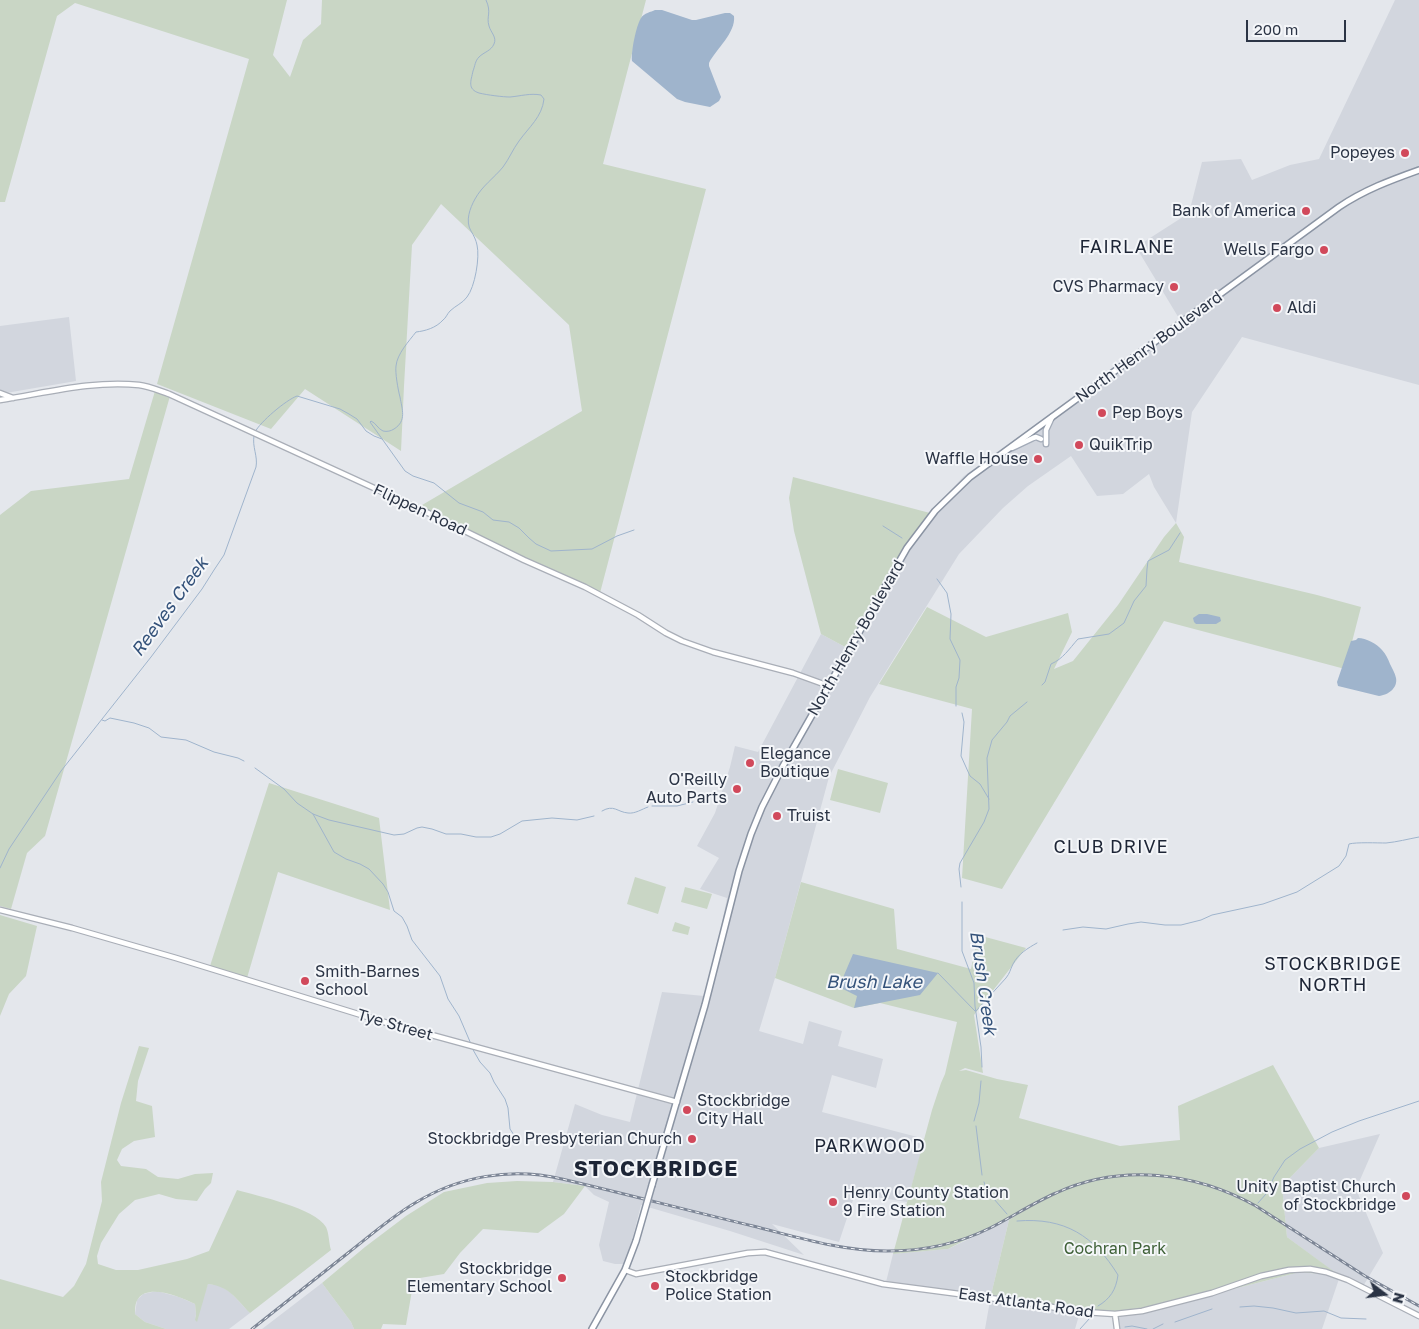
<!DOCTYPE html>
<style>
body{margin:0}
#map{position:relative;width:1419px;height:1329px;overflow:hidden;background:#e4e7ec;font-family:"Golos Text",sans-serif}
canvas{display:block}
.north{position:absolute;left:1359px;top:1269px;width:50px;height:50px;-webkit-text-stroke:4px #f4f6f9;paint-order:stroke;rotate:105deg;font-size:14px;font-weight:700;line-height:20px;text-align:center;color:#2b3445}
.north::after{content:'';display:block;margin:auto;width:18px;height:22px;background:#2b3445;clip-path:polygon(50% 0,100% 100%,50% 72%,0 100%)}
.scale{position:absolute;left:1246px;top:20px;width:100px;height:22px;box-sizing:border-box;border:2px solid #2b3445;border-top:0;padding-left:6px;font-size:15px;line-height:18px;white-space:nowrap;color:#2b3445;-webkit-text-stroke:4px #f4f6f9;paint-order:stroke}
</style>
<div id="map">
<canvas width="1419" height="1329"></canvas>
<div class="north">N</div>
<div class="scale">200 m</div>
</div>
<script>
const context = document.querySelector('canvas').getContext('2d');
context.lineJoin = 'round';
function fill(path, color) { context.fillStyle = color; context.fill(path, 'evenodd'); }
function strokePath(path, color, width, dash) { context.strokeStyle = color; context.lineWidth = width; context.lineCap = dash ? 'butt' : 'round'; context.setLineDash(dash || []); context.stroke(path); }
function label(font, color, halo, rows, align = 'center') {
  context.font = font + ' "Golos Text",sans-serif'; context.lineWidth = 4; context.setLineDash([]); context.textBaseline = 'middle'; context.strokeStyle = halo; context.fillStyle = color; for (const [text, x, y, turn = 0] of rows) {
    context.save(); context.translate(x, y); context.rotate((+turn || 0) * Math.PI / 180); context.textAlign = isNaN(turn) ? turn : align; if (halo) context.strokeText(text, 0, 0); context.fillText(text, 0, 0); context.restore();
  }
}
fill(new Path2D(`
 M1395 0H1419V385L1242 337 1192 412 1176 523 1154 487 1149 474 1123 494 1097 496 1071 456 1028 486 1003 508 959 554 870 697 829 777 775 978 759 1031 803 1044 809 1021 842 1031 838 1046 883 1059 876 1088 832 1075 822 1112 925 1139 907 1202 855 1194 839 1242 772 1224 804 1255 730 1231 641 1205 626 1264H615L603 1261 599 1245 609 1202 594 1195 585 1186 553 1182 575 1104 602 1115 630 1122 662 992 704 996 721 928 727 898 700 889 719 858 697 846 715 813 730 767 735 746 758 752 821 634 847 648 892 567 925 518 964 476 1092 386 1180 320 1136 247 1189 213 1202 162 1241 159 1252 180 1290 165 1319 159Z
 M69 317 76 381 0 394V326Z
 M1380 1134 1356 1189 1383 1253 1362 1288 1340 1276 1322 1329H1117L1116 1316 1147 1311 1300 1272 1339 1276 1287 1237 1282 1186 1319 1148Z
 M1009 1220 991 1295 1080 1312 1075 1329H985L991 1295 886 1282 893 1254 948 1249Z
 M322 1283 351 1322 354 1329H262Z
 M208 1284 219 1285 230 1292 250 1313 229 1329H166L145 1322 135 1314 137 1300 143 1294 157 1291 179 1297 195 1304 196 1314 195 1320Z`), '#d2d6de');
fill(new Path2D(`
 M0 0H287L273 55 290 77 303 40 321 24 322 0H646L603 164 706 189 600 593 417 508 582 411 569 325 441 204 412 245 404 386 401 451 305 389 271 429 157 384 249 59 75 3 57 16 5 202H0Z
 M155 391 170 396 45 836 27 853 11 909 0 906V515L31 491 129 479Z
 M793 477 930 513 892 567 847 648 821 634 794 531 789 498Z
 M1176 523 1184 537 1179 562 1317 595 1361 607 1345 669 1164 621 1002 889 962 878 972 709 879 684 927 607 986 637 1068 613 1072 632 1054 669 1073 661 1118 605 1164 537Z
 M838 769 888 783 880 813 830 800Z
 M269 783 379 818 390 910 278 872 247 978 210 966Z
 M635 877 666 887 658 914 627 904Z
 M801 882 894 909 897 949 971 969 978 935 1026 948 974 1015 983 1073 965 1068 959 1071 966 1070 997 1079 1028 1085 1019 1118 1120 1146 1180 1140 1178 1106 1273 1065 1319 1148 1282 1186 1287 1237 1340 1276 1300 1272 1147 1311 1116 1316 1080 1312 991 1295 1009 1220 1025 1209 948 1249 893 1254 932 1110 941 1083 945 1074 957 1022 880 1003 854 1008 775 978Z
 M685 887 712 894 707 909 681 902Z
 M0 915 37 926 26 976 9 994 0 1016Z
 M675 922 690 927 688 935 672 931Z
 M139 1046 149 1048 138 1081 136 1101 152 1106 155 1137 134 1141 122 1149 117 1160 121 1166 146 1169 158 1177 178 1179 195 1174 213 1173 211 1183 205 1189 197 1201 176 1199 159 1194 135 1200 119 1214 101 1243 97 1256 98 1264 116 1270H138L187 1259 209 1251 237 1190C258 1196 315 1208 326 1227 329 1233 329 1244 331 1250L250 1313C236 1299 229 1286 208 1284L197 1322 195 1320 196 1314 195 1304C182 1298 149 1283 138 1299 135 1303 135 1309 135 1314L145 1322 166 1329H0V1279L63 1297 74 1286 86 1264 102 1201 101 1182 121 1103Z
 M517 1181 553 1182 585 1186 564 1214 538 1233 483 1229 460 1253 444 1274 414 1279 406 1325 383 1324 381 1329H354L351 1322 322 1283 365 1247 406 1216 444 1192 487 1183Z`), '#c9d6c5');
fill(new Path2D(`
 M655 10H662L692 20H696L725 13H730L734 16C736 33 716 49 709 63V66L721 97 719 101 710 107 685 102 677 99 632 61C631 52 636 26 641 18 644 13 651 12 655 10Z
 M1199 614H1207L1220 617 1221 621 1216 624H1196L1194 622 1193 618Z
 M1358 638C1366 638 1377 644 1382 650 1386 654 1388 659 1390 664 1392 668 1395 673 1396 678 1398 688 1388 695 1379 696L1338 686 1337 682 1351 641 1356 640Z
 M853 954 938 973 920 995 854 1008 857 996 839 987Z`), '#9fb4cc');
strokePath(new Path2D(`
 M486 0C492 13 486 16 489 26 491 33 497 37 494 44 491 51 484 52 479 57 475 61 475 66 473 71 471 81 467 89 479 93 487 95 503 97 510 97 521 96 530 93 541 95L544 99C542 117 529 127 519 141 513 149 509 159 503 167 494 178 482 186 475 199 470 208 465 221 471 231 474 236 476 240 477 245 480 257 475 287 467 297 463 303 455 306 450 311 447 314 446 318 443 320 436 328 425 331 416 332 409 341 397 354 396 366 395 372 398 390 400 397 402 409 407 421 394 429 391 431 387 432 383 431 378 429 376 423 371 421L370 422 405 471 413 476 434 483 459 503 483 512 493 520 509 522 519 528 529 538 536 544 551 551 592 549 617 536 634 530
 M255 432C260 422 286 400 297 396L340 409 349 414 357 419 366 431 374 436 382 439
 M883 526 902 538
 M937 579 947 593 951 614 950 639 960 660 959 678 956 687V706
 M1042 685 1045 682 1051 664C1063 659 1069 649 1078 639L1109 634 1124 623 1134 601 1146 586 1147 569 1148 561 1169 550 1180 533
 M962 713 964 722 961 756 970 776 980 784 989 799
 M102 720 105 721 110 718 134 723 149 728 161 737 186 740 214 752 238 758 244 761
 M255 768 284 789 297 803 313 814 329 820 394 835 404 834 417 828 422 827 432 829 446 834H461L476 837H491L500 834 522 821 552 818 577 820 594 816
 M652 806H677L693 802
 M602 811C614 804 617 812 628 813 635 814 642 809 648 807
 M313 814 334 852 346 859 360 864 369 869 383 884 388 892 394 911 402 917 407 926 412 940 440 976 448 999 459 1016 471 1044
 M0 868 9 849 61 771 151 657 202 589 214 570 224 555 256 467C258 456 252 447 254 436
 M961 887 959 869 960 863 984 822 989 809 987 758 992 740 1007 722 1010 716 1027 702
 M962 902V951L974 983 975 1006 981 1047 982 1067
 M1063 930 1083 927 1106 929 1128 924 1141 922 1165 925H1181L1201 920 1212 915 1263 904 1297 892 1339 866 1346 856 1349 844C1356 842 1378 843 1386 843 1397 842 1408 839 1419 837
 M938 973 975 1011
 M976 1011 1006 978C1010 973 1010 970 1013 964 1018 954 1028 948 1037 943
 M472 1048 480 1062 490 1073 494 1082 505 1099 508 1108 510 1129 514 1135
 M974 1121 979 1103 981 1081
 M976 1126 982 1175
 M984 1182 987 1191 1007 1214
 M1258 1203 1266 1194 1274 1177 1285 1160 1300 1149 1332 1132 1359 1121 1419 1101
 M1017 1221C1065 1217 1094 1236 1118 1275 1116 1290 1110 1299 1098 1306
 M1240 1307 1254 1306 1273 1308 1296 1313 1324 1311 1341 1318 1366 1319
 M1175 1322 1212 1309
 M1125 1327 1132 1326 1147 1329
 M1080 1329 1090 1318
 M1153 1329 1163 1324`), '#9fb4cc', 1);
const secondary = new Path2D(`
 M0 393 13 398
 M0 400C46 393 93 380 139 385 149 386 160 391 169 394L422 510 524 560 585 587 638 615 666 633 682 641 713 652 793 673 829 686
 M0 910 72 928 176 958 384 1022 677 1102
 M625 1270 636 1274 748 1253 765 1252 883 1284 1043 1305 1070 1311 1115 1314 1142 1311 1212 1293 1261 1276 1289 1270 1310 1269 1326 1272 1348 1280 1419 1316
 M1115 1314 1117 1329`);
const primary = new Path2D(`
 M1046 444V430L1052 417
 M1012 448 1033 438 1036 437 1041 439`);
const highway = new Path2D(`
 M652 1185 705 1005 739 871 751 834 762 807 783 766 907 548 935 511 970 477 1339 207C1364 190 1391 180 1419 170
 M592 1329 625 1270 636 1241`);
strokePath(secondary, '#a9aeb7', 7);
strokePath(primary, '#a3abb8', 7);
strokePath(highway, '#8b94a3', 8);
strokePath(secondary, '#fff', 4.5);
strokePath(primary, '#fff', 4.5);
strokePath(highway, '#fff', 5);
const rail = new Path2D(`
 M252 1329C284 1304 316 1278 348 1253 370 1236 391 1217 415 1203 459 1176 512 1167 562 1179 626 1194 690 1211 753 1226 797 1237 841 1251 887 1251 922 1251 958 1244 990 1228 1012 1217 1033 1203 1056 1193 1121 1163 1195 1172 1256 1206L1365 1276 1419 1306`);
strokePath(rail, '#7d8696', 3);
strokePath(rail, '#f4f6f9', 1, [4]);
const highwayBridge = new Path2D(`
 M636 1241 652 1185`);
strokePath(highwayBridge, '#8b94a3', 8, []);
strokePath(highwayBridge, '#fff', 5);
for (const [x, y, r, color] of [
 [1405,153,5,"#d1495b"],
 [1306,211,5,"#d1495b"],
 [1324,250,5,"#d1495b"],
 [1174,287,5,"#d1495b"],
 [1277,308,5,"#d1495b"],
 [1102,413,5,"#d1495b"],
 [1079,445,5,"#d1495b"],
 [1038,459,5,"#d1495b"],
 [750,763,5,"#d1495b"],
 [737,789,5,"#d1495b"],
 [777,816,5,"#d1495b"],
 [305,981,5,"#d1495b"],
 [687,1110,5,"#d1495b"],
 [692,1139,5,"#d1495b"],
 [1406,1196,5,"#d1495b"],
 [833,1202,5,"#d1495b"],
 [562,1278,5,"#d1495b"],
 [655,1286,5,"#d1495b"]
]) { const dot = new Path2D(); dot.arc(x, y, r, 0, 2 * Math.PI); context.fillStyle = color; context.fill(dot); strokePath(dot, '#f4f6f9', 2); }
label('16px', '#2b3445', '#f4f6f9', [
 ["Popeyes",1395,153],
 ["Bank of America",1296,211],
 ["Wells Fargo",1314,250],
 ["CVS Pharmacy",1164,287],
 ["Aldi",1287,308,"left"],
 ["Pep Boys",1112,413,"left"],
 ["QuikTrip",1089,445,"left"],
 ["Waffle House",1028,459],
 ["Elegance",760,754,"left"],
 ["Boutique",760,772,"left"],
 ["O'Reilly",727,780],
 ["Auto Parts",727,798],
 ["Truist",787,816,"left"],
 ["Smith-Barnes",315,972,"left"],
 ["School",315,990,"left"],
 ["Stockbridge",697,1101,"left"],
 ["City Hall",697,1119,"left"],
 ["Stockbridge Presbyterian Church",682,1139],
 ["Unity Baptist Church",1396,1187],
 ["of Stockbridge",1396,1205],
 ["Henry County Station",843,1193,"left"],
 ["9 Fire Station",843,1211,"left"],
 ["Stockbridge",552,1269],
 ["Elementary School",552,1287],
 ["Stockbridge",665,1277,"left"],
 ["Police Station",665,1295,"left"]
], 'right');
label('16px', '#2b3445', '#f4f6f9', [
 ["North Henry Boulevard",1149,347,-36],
 ["Flippen Road",420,510,25],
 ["North Henry Boulevard",856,638,-60],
 ["Tye Street",395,1025,16],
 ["East Atlanta Road",1026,1303,8]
]);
label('16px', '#3f6138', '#f4f6f9', [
 ["Cochran Park",1115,1249]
]);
context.letterSpacing = '1px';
label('18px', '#1d2536', '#f4f6f9', [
 ["FAIRLANE",1127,247],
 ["CLUB DRIVE",1111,847],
 ["STOCKBRIDGE",1333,964],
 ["NORTH",1333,985],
 ["PARKWOOD",870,1146]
]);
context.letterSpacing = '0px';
label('italic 18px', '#34527a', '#f4f6f9', [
 ["Reeves Creek",170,607,-54],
 ["Brush Lake",874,982],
 ["Brush Creek",983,983,82]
]);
context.letterSpacing = '1px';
label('bold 21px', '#1d2536', '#f4f6f9', [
 ["STOCKBRIDGE",656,1169]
]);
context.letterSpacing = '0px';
</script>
